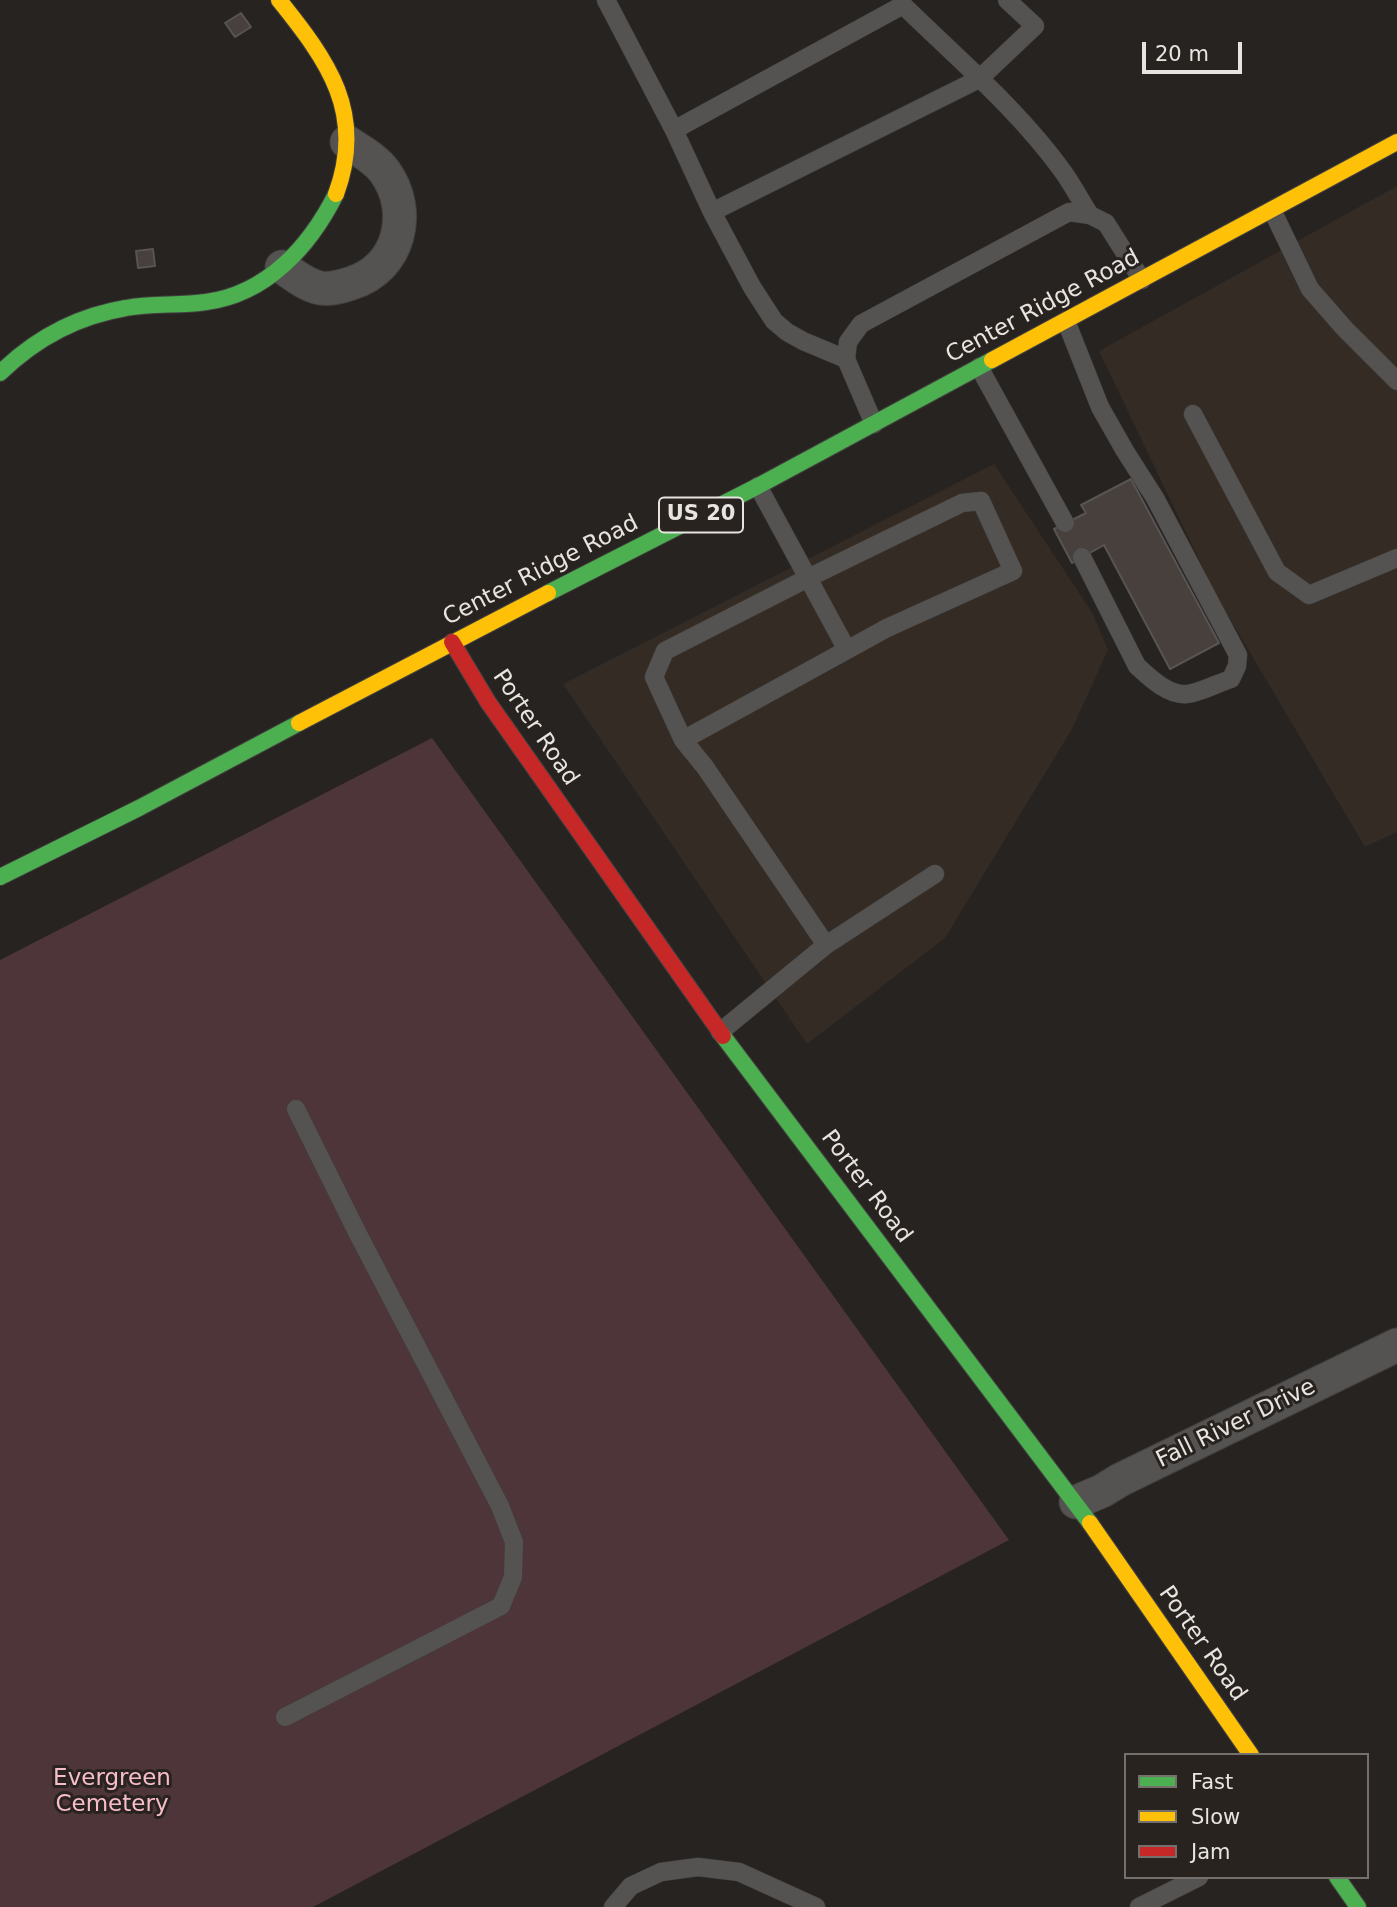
<!DOCTYPE html>
<style>
body{margin:0}
#map{position:relative;width:1397px;height:1907px;overflow:hidden;background:#262321;font-family:"DejaVu Sans",sans-serif}
canvas{display:block}
.legend{position:absolute;left:1124px;top:1753px;width:245px;height:126px;box-sizing:border-box;background:#28231f;border:2px solid #74706d;margin:0;padding:9px 12px;list-style:none;font-size:21px;color:#e7e4e1}
.legend li{display:flex;align-items:center;gap:14px;height:35px}
.legend b{width:35px;border:2px solid #74706d}
.scale{position:absolute;left:1142px;top:42px;width:100px;height:32px;box-sizing:border-box;border:4px solid #e7e4e1;border-top:0;padding-left:9px;font-size:21px;line-height:24px;white-space:nowrap;color:#e7e4e1;-webkit-text-stroke:5px #28231f;paint-order:stroke}
</style>
<div id="map">
<canvas width="1397" height="1907"></canvas>
<ul class="legend">
<li><b style="height:9px;background:#4caf50"></b>Fast</li>
<li><b style="height:9px;background:#ffc107"></b>Slow</li>
<li><b style="height:9px;background:#c62828"></b>Jam</li>
</ul>
<div class="scale">20 m</div>
</div>
<script>
const context = document.querySelector('canvas').getContext('2d');
context.lineJoin = 'round';
function fill(path, color) { context.fillStyle = color; context.fill(path, 'evenodd'); }
function strokePath(path, color, width, dash) { context.strokeStyle = color; context.lineWidth = width; context.lineCap = dash ? 'butt' : 'round'; context.setLineDash(dash || []); context.stroke(path); }
function label(font, color, halo, rows, align = 'center') {
  context.font = font + ' "DejaVu Sans",sans-serif'; context.lineWidth = 6; context.setLineDash([]); context.textBaseline = 'middle'; context.strokeStyle = halo; context.fillStyle = color; for (const [text, x, y, turn = 0] of rows) {
    context.save(); context.translate(x, y); context.rotate((+turn || 0) * Math.PI / 180); context.textAlign = isNaN(turn) ? turn : align; if (halo) context.strokeText(text, 0, 0); context.fillText(text, 0, 0); context.restore();
  }
}
fill(new Path2D(`
 M1397 186V832L1365 847 1216 595 1099 351Z
 M994 464 1093 614 1108 650 1072 729 945 938 807 1044 563 684Z`), '#342b24');
fill(new Path2D(`
 M432 738 1009 1540 313 1907H0V960Z`), '#4d353a');
const building = new Path2D(`
 M241 13 251 27 235 37 225 23Z
 M153 249 155 266 138 268 136 251Z
 M1131 479 1219 643 1170 669 1104 545 1072 563 1054 529 1086 513 1081 505Z`);
fill(building, '#48403d');
strokePath(building, '#585453', 2);
const lane = new Path2D(`
 M606 0 674 130 712 212 752 287 774 321 787 332 803 341 846 359
 M674 130 903 5C958 59 1019 110 1064 173 1073 186 1081 201 1090 215
 M1272 210 1310 289 1345 329 1397 381
 M712 212 979 79 1035 26 1007 0
 M1066 321 1100 407 1125 451 1155 498 1238 655 1237 666 1231 679C1218 683 1199 693 1187 694 1168 696 1149 677 1137 666L1082 557
 M979 367 1065 523
 M1193 414 1277 572 1309 595 1397 558
 M874 424 846 359 848 342 861 324 1069 212 1090 215 1106 223 1142 280
 M683 740 654 677 665 651 808 578 847 650
 M826 945 935 874
 M720 1032 826 945 705 767 683 740 887 628 1013 571 981 501 962 503 808 578 758 486
 M285 1717 501 1606 513 1577 514 1542 500 1506 358 1234 296 1109
 M613 1907 631 1886 661 1872 698 1867 739 1872 816 1907
 M1139 1907 1199 1877`);
const street = new Path2D(`
 M282 267C294 275 306 285 320 288 331 290 342 286 352 283 400 268 413 211 385 172 376 159 359 150 347 142
 M1076 1502 1102 1491 1120 1480 1397 1345`);
const fast = new Path2D(`
 M0 373C35 339 77 316 126 308 152 303 179 306 206 302 267 294 310 246 336 194
 M548 593 758 486 992 360
 M0 877 139 808 299 723
 M723 1036 1090 1523
 M1337 1877 1358 1907`);
const slow = new Path2D(`
 M279 0C328 61 366 113 336 194
 M992 360 1397 142
 M299 723 548 593
 M1090 1523 1251 1755`);
const jam = new Path2D(`
 M452 642 488 702 723 1036`);
strokePath(lane, '#42403e', 19);
strokePath(street, '#42403e', 35);
strokePath(fast, '#42403e', 18);
strokePath(slow, '#42403e', 18);
strokePath(jam, '#42403e', 18);
strokePath(lane, '#555351', 18);
strokePath(street, '#555351', 33);
strokePath(fast, '#4caf50', 16);
strokePath(slow, '#ffc107', 16);
strokePath(jam, '#c62828', 16);
for (const [x, y, w] of [
 [701,515,84]
]) { const box = new Path2D(); box.roundRect(x - w / 2, y - 17.5, w, 35, 5); context.fillStyle = '#28231f'; context.fill(box); strokePath(box, '#e7e4e1', 2); }
label('bold 21px', '#e7e4e1', null, [
 ["US 20",701,515]
]);
label('23px', '#e7e4e1', '#28231f', [
 ["Center Ridge Road",1043,307,-28],
 ["Center Ridge Road",541,571,-27],
 ["Porter Road",535,728,56],
 ["Porter Road",866,1187,53],
 ["Fall River Drive",1236,1424,-26],
 ["Porter Road",1202,1644,55]
]);
label('23px', '#f8bcc9', '#28231f', [
 ["Evergreen",112,1779],
 ["Cemetery",112,1805]
]);
</script>
